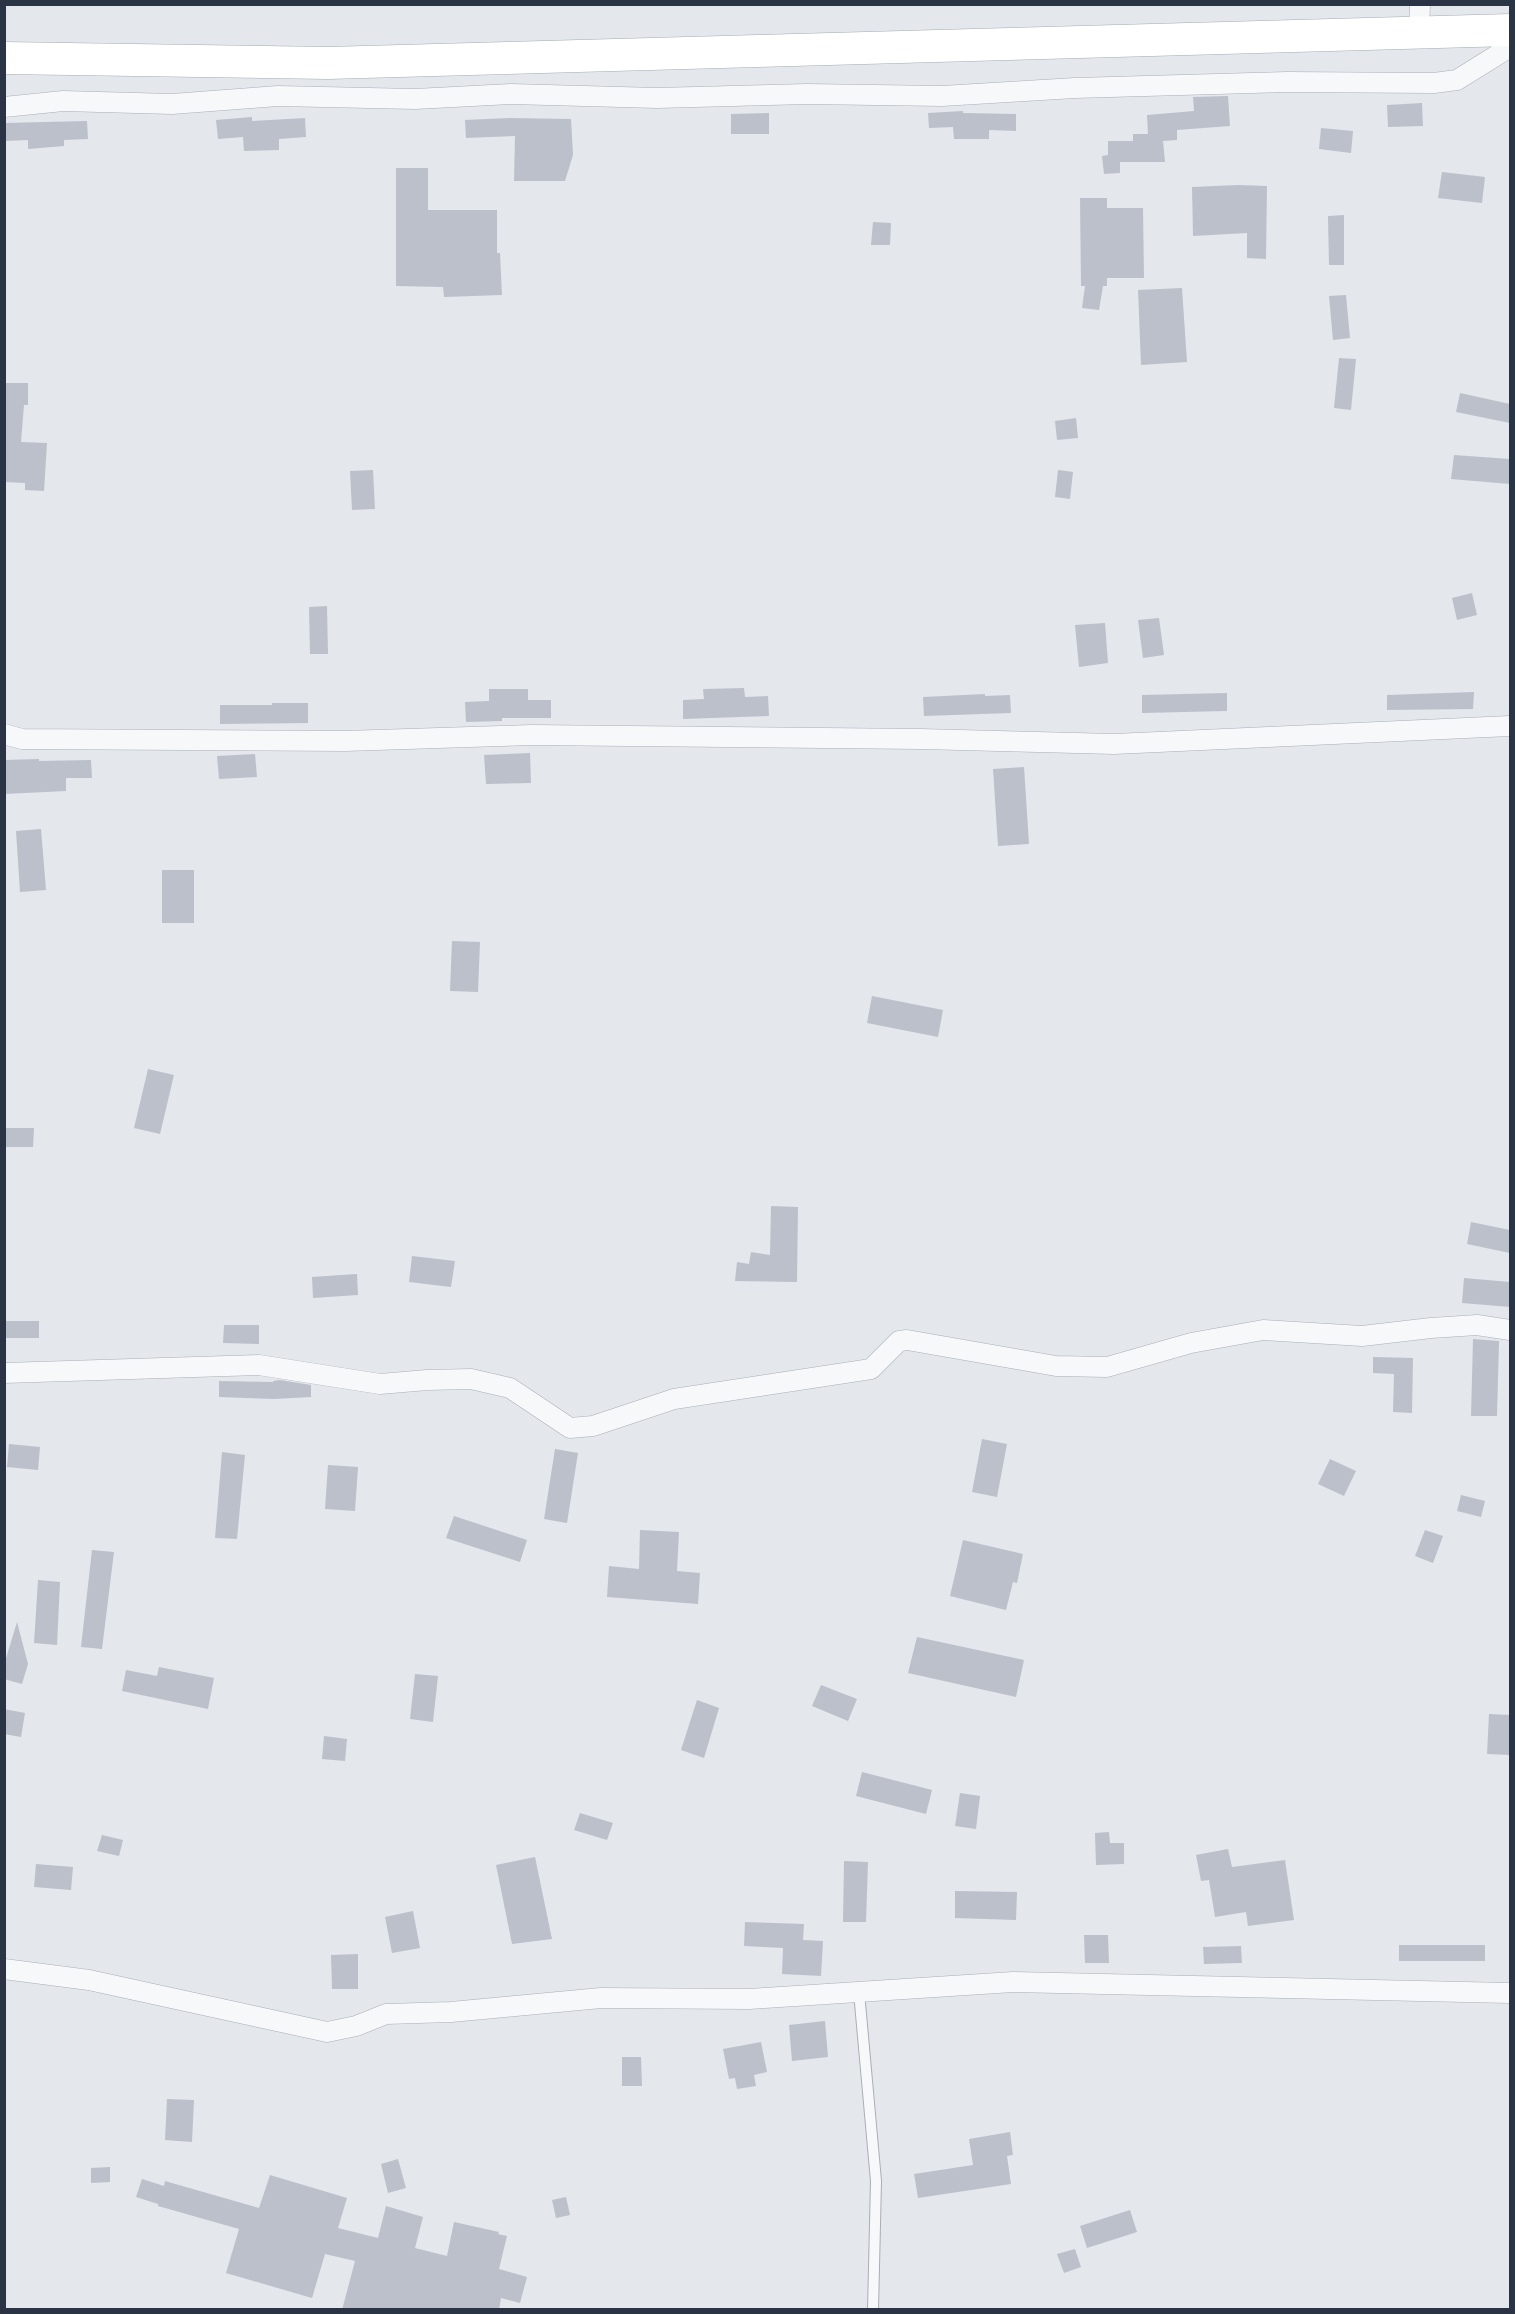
<!DOCTYPE html>
<style>
body{margin:0}
#map{position:relative;width:1515px;height:2314px;overflow:hidden;background:#e4e7ec;font-family:Figtree,sans-serif}
canvas{display:block}
.frame{position:absolute;inset:0;border:6px solid #2b3445;pointer-events:none}
</style>
<div id="map">
<canvas width="1515" height="2314"></canvas>
<div class="frame"></div>
</div>
<script>
const context = document.querySelector('canvas').getContext('2d');
context.lineJoin = 'round';
function fill(path, color) { context.fillStyle = color; context.fill(path, 'evenodd'); }
function strokePath(path, color, width, dash) { context.strokeStyle = color; context.lineWidth = width; context.lineCap = dash ? 'butt' : 'round'; context.setLineDash(dash || []); context.stroke(path); }
fill(new Path2D(`
 M1228 96 1230 126 1177 130V140L1163 141 1165 162H1120V173L1104 174 1102 156 1108 155V141H1133V134H1148L1147 115 1194 111 1193 97Z
 M1422 103 1423 126 1388 127 1387 105Z
 M963 111V113L1016 114V131L989 130V139H954L953 127 929 128 928 113Z
 M769 113V134H731V114Z
 M252 117V121L305 118 306 137 279 139V150L244 151 243 137 218 139 216 120Z
 M509 118 571 119 573 155 565 181H514L515 136 466 138 465 120Z
 M87 121 88 139 64 140V146L28 149V140L4 141V123Z
 M1321 128 1353 131 1351 153 1319 149Z
 M396 168H428V210H497V253H500L502 295 444 297 443 287 396 286Z
 M1442 172 1485 177 1482 203 1438 198Z
 M1238 185 1267 186 1266 259 1247 258V233L1193 236 1192 187Z
 M1080 198H1107V208H1143L1144 278H1107V286H1103L1099 310 1082 308 1085 286H1081Z
 M1344 215V265H1329L1328 216Z
 M873 222 891 223 890 245H871Z
 M1182 288 1187 362 1141 365 1138 290Z
 M1346 295 1350 338 1333 340 1329 296Z
 M1339 358 1356 359 1351 410 1334 408Z
 M4 383H28V405H24L21 442 47 443 44 491 25 490V483L4 482Z
 M1460 393 1510 404V423L1456 412Z
 M1076 418 1078 438 1057 440 1055 421Z
 M1454 455 1510 459V484L1451 479Z
 M373 470 375 509 352 510 350 471Z
 M1058 470 1073 472 1070 499 1055 497Z
 M1472 593 1477 615 1457 620 1452 598Z
 M327 606 328 654H310L309 607Z
 M1159 618 1164 655 1143 658 1138 620Z
 M1105 623 1108 663 1079 667 1075 625Z
 M744 688 745 697 768 696 769 716 683 719V700L704 699 703 689Z
 M489 689H528V700H551V718H502V721L466 722 465 702 489 701Z
 M1474 692 1473 709 1387 710V695Z
 M1227 693V711L1142 713V695Z
 M985 694V696L1010 695 1011 713 924 716 923 697Z
 M272 703H308V723L220 724V705H272Z
 M530 753 531 783 486 784 484 755Z
 M255 754 257 777 219 779 217 756Z
 M39 759V761L91 760 92 778H66V791L4 794V760Z
 M1024 767 1029 844 998 846 993 769Z
 M41 829 46 890 20 892 16 831Z
 M162 870H194V923H162Z
 M452 941 480 942 478 992 450 991Z
 M872 996 943 1010 938 1037 867 1023Z
 M148 1069 174 1075 160 1134 134 1128Z
 M4 1128H34L33 1147H4Z
 M771 1206 798 1207 797 1282 735 1281 737 1262 749 1264 751 1252 770 1255Z
 M1471 1222 1510 1230V1253L1467 1244Z
 M412 1256 455 1261 451 1287 409 1282Z
 M357 1274 358 1295 313 1298 312 1277Z
 M1464 1278 1510 1282V1307L1462 1303Z
 M6 1321H39V1338H6Z
 M224 1325H259V1344L223 1343Z
 M1473 1339 1499 1341 1497 1416H1471Z
 M1373 1357 1413 1358 1412 1413 1393 1412 1394 1374 1373 1373Z
 M280 1380 311 1385V1397L274 1399 219 1397V1381L273 1382V1381Z
 M982 1439 1007 1444 997 1497 972 1492Z
 M9 1444 40 1447 38 1470 7 1467Z
 M555 1449 578 1453 567 1523 544 1519Z
 M222 1452 245 1455 237 1539 215 1538Z
 M1330 1459 1356 1471 1344 1496 1318 1484Z
 M328 1465 358 1467 355 1511 325 1509Z
 M1461 1495 1485 1501 1481 1517 1457 1511Z
 M454 1516 527 1540 520 1562 446 1538Z
 M640 1530 679 1532 677 1571 700 1573 698 1604 607 1597 609 1566 639 1569Z
 M1425 1530 1443 1536 1433 1563 1415 1556Z
 M963 1540 1023 1554 1017 1583 1013 1582 1006 1610 950 1596Z
 M92 1550 114 1552 102 1649 81 1647Z
 M38 1580 60 1582 57 1645 34 1643Z
 M17 1622 28 1664 22 1684 4 1679V1665Z
 M917 1637 1024 1660 1016 1697 908 1673Z
 M159 1667 214 1678 208 1709 122 1691 126 1670 157 1676Z
 M415 1674 438 1676 433 1722 410 1719Z
 M821 1685 857 1699 848 1721 812 1706Z
 M697 1700 719 1708 704 1758 681 1750Z
 M4 1709 25 1713 21 1737 4 1734Z
 M1489 1714 1510 1715V1755L1487 1754Z
 M324 1736 347 1739 345 1761 322 1759Z
 M862 1772 932 1790 926 1814 856 1796Z
 M960 1793 980 1796 976 1829 955 1826Z
 M580 1813 613 1823 607 1840 574 1830Z
 M1109 1832 1110 1843H1124V1864L1096 1865 1095 1833Z
 M102 1835 123 1840 119 1856 97 1851Z
 M1228 1849 1232 1867 1285 1860 1294 1920 1248 1926 1246 1912 1215 1917 1209 1880 1201 1881 1196 1855Z
 M535 1857 552 1939 512 1944 496 1865Z
 M844 1861 868 1862 866 1922H843Z
 M36 1864 73 1867 71 1890 34 1887Z
 M955 1891 1017 1892 1016 1920 955 1918Z
 M413 1911 420 1948 392 1953 385 1917Z
 M745 1922 804 1924 803 1940 823 1941 821 1976 782 1974 783 1948 744 1946Z
 M1084 1935H1108L1109 1963H1085Z
 M1399 1945H1485V1961H1399Z
 M1241 1946 1242 1963 1204 1964 1203 1947Z
 M358 1954V1989H332L331 1955Z
 M825 2021 828 2057 792 2061 789 2025Z
 M761 2042 767 2072 754 2075 756 2086 737 2089 735 2078 729 2079 723 2049Z
 M622 2057H641L642 2086H622Z
 M167 2099 194 2100 192 2142 165 2140Z
 M1010 2132 1013 2155 1007 2156 1011 2184 918 2198 914 2174 973 2165 969 2139Z
 M398 2159 406 2188 388 2193 381 2164Z
 M110 2167V2182L91 2183V2168Z
 M270 2175 347 2198 338 2228 378 2238 386 2206 423 2217 415 2248 447 2256 454 2222 499 2232 498 2234 507 2236 499 2269 527 2277 520 2303 501 2298 499 2310H342L355 2261 325 2254 312 2298 226 2273 239 2229 158 2206V2204L136 2197 142 2179 164 2186 165 2181 259 2208Z
 M566 2197 570 2215 556 2218 552 2200Z
 M1130 2210 1137 2232 1087 2248 1080 2226Z
 M1075 2249 1081 2267 1064 2273 1057 2254Z`), '#bbc0ca');
const service = new Path2D(`
 M859 1992 876 2181 873 2310`);
const minor = new Path2D(`
 M1419 32 1420 4
 M4 107 63 101 172 104 278 96 415 99 511 94 657 98 807 94 942 96 1075 88 1287 82 1434 83 1457 80 1510 47
 M4 734 22 739 345 741 532 735 921 739 1114 744 1510 726
 M4 1373 259 1365 380 1384 427 1380 471 1379 510 1388 570 1428 593 1426 674 1399 871 1369 899 1341 907 1340 1056 1366 1107 1367 1191 1343 1263 1330 1362 1336 1431 1328 1477 1325 1510 1330
 M4 1969 89 1980 327 2032 356 2026 386 2014 451 2012 601 1998 749 1999 1013 1982 1510 1993`);
const primary = new Path2D(`
 M4 58 328 63 1510 30`);
strokePath(service, '#a9aeb7', 12);
strokePath(minor, '#a9aeb7', 21);
strokePath(primary, '#a3abb8', 33);
strokePath(service, '#f7f8fa', 10);
strokePath(minor, '#f7f8fa', 20);
strokePath(primary, '#fff', 32);
</script>
